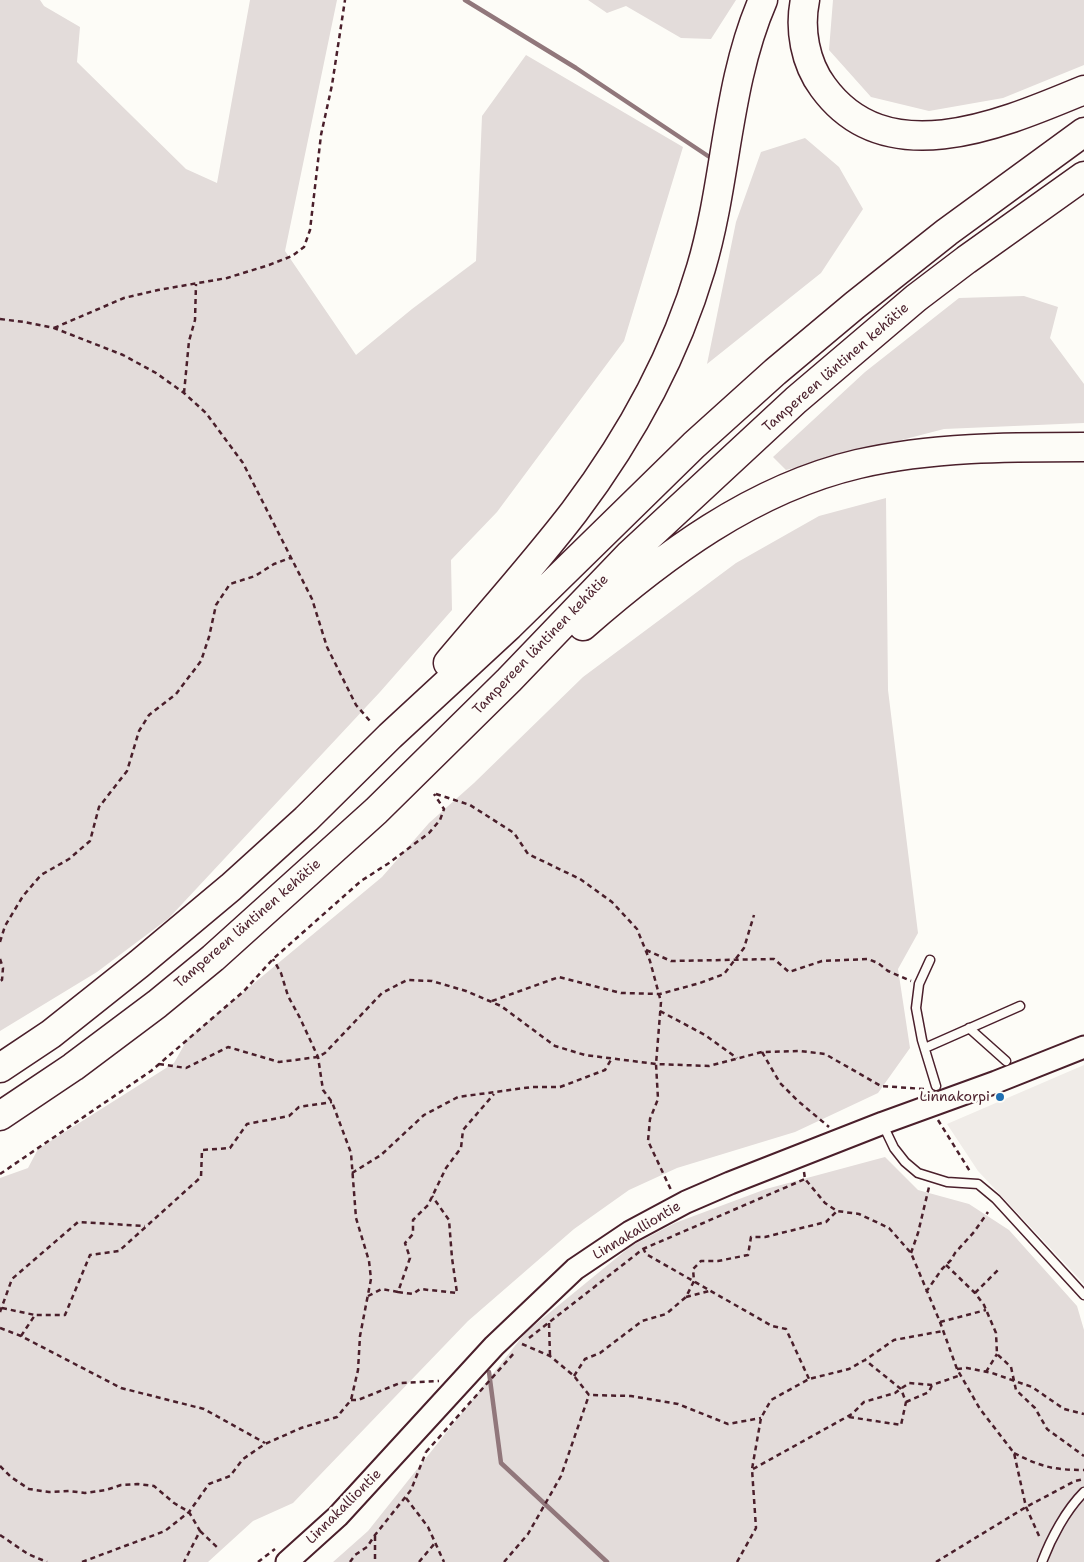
<!DOCTYPE html>
<meta charset="utf-8">
<style>
body{margin:0}
canvas{display:block;background:#fdfcf7}
</style>
<canvas width="1084" height="1562"></canvas>
<script>
const context = document.querySelector('canvas').getContext('2d');
context.lineJoin = 'round';
function fill(path, color) { context.fillStyle = color; context.fill(path, 'evenodd'); }
function strokePath(path, color, width, dash) { context.strokeStyle = color; context.lineWidth = width; context.lineCap = dash ? 'butt' : 'round'; context.setLineDash(dash || []); context.stroke(path); }
function label(font, color, halo, rows, align = 'center') {
  context.font = font + ' "Shantell Sans",sans-serif'; context.lineWidth = 5; context.setLineDash([]); context.textBaseline = 'middle'; context.strokeStyle = halo; context.fillStyle = color; for (const [text, x, y, turn = 0] of rows) {
    context.save(); context.translate(x, y); context.rotate((+turn || 0) * Math.PI / 180); context.textAlign = isNaN(turn) ? turn : align; if (halo) context.strokeText(text, 0, 0); context.fillText(text, 0, 0); context.restore();
  }
}
fill(new Path2D(`
 M1084 1065V1284L978 1171 947 1124Z`), '#f0ece8');
fill(new Path2D(`
 M0 0H40L44 6 80 27 77 62 186 169 217 183 250 0H337L285 251 356 355 412 309 476 261 482 116 526 55 683 147 624 341 497 512 451 560 452 610 380 692 169 918 97 972 0 1031Z
 M588 0H736L711 39 681 38 626 6 607 13Z
 M833 0H1084V65L1003 98 929 111 871 97 829 50Z
 M805 138 839 167 863 209 821 273 707 364 736 222 761 152Z
 M1024 296 1058 307 1050 338 1084 384V423L944 429 786 470 773 457 865 372 959 298Z
 M886 498 888 690 918 933 898 969 910 1048 878 1093 795 1132 677 1168 629 1190 574 1229 468 1321 293 1503 253 1521 208 1562H0V1178L28 1168 38 1149 174 1063 188 1038 382 877 429 823 474 783 583 677 736 563 819 516Z
 M885 1157 918 1190 969 1204 1009 1230 1077 1306 1084 1330V1562H333L368 1531 526 1332 631 1246 675 1223 766 1189Z`), '#e3dcda');
strokePath(new Path2D(`
 M465 0 576 68 711 158
 M489 1372 501 1463 607 1562`), '#91777b', 4.5);
const service = new Path2D(`
 M930 960 919 984 916 1008 922 1040 936 1086
 M969 1028 1006 1061
 M925 1048 1020 1006
 M883 1125 894 1148 905 1162 918 1173 947 1182 978 1184 996 1199 1084 1295
 M1042 1562C1051 1538 1066 1510 1084 1492`);
const secondary = new Path2D(`
 M287 1562 338 1516 494 1346 575 1269 630 1232 686 1202 730 1183 883 1123 996 1082 1084 1047`);
const motorway = new Path2D(`
 M805 0C799 29 805 63 823 87 887 175 1004 123 1084 90
 M583 626C663 556 752 489 858 464 932 447 1008 447 1084 447
 M448 663C490 613 534 564 574 512 629 439 675 356 701 268 727 181 726 85 763 0
 M0 1068 51 1034 139 964 231 887 306 819 390 736 509 626 694 445 775 372 855 305 947 232 1084 132
 M0 1116 73 1067 157 1004 213 958 376 811 509 680 630 554 796 400 916 298 966 260 1084 176`);
strokePath(service, '#4a1f2b', 11);
strokePath(secondary, '#4a1f2b', 25);
strokePath(motorway, '#4a1f2b', 31);
strokePath(new Path2D(`
 M0 319 24 322 54 328 123 355 156 373 184 393 206 413 243 463 312 599 327 647 356 705 370 721
 M54 328 124 298 158 290 227 278 269 265 292 256 304 247 310 230 321 135 332 85 345 0
 M184 393 189 341 195 320 196 284
 M436 794 470 805 514 833 528 854 580 879 612 902 637 929 650 961 661 1002 656 1064 658 1099 650 1119 648 1141 671 1190
 M0 942 5 926 23 896 41 875 69 859 90 841 99 807 127 771 139 731 149 715 176 694 201 661 209 637 216 605 230 584 255 576 274 564 290 558
 M646 950 671 961 774 959 789 972 822 961 868 959 878 963 888 971 911 981
 M0 959 3 968 2 980 0 981
 M492 1001 559 977 621 993 660 994 700 983 724 974 744 948 754 915
 M660 1011 705 1035 737 1058
 M762 1052 780 1083 798 1101 829 1127
 M159 1064 186 1068 228 1047 279 1062 318 1057 325 1053 382 993 407 980 432 981 466 991 501 1006 555 1046 585 1055 656 1064 709 1066 762 1052 800 1051 825 1054 881 1086 924 1089
 M938 1120 971 1173
 M804 1172 805 1179 825 1203 837 1211 859 1214 889 1228 911 1253 940 1322 957 1369 980 1409 1014 1453 1026 1507 1040 1538
 M352 1173 381 1155 424 1115 458 1097 532 1087H560L605 1070 612 1058
 M0 1174 151 1071 244 991 273 959 361 881 389 863 429 833 440 820 444 809 434 794
 M643 1248 646 1254 772 1326 786 1329 809 1379
 M911 1253 918 1233 929 1187
 M946 1265 975 1293 984 1305 996 1333 997 1354 1011 1367 1016 1390 1035 1408 1047 1429 1084 1456
 M398 1292 413 1294 420 1289 457 1293 452 1258 449 1220 432 1196
 M926 1292 942 1269 951 1260 955 1253 974 1232 988 1212
 M975 1293 998 1270
 M368 1296 382 1289 398 1292 410 1258 405 1243 413 1234V1220L428 1205 446 1168 461 1148 463 1130 494 1094
 M686 1297 709 1291
 M2 1308 35 1315
 M0 1312 12 1279 78 1222 145 1226
 M940 1322 986 1310
 M549 1323 550 1356
 M0 1328 21 1336 121 1388 204 1409 265 1443
 M21 1336 35 1315H65L90 1255 119 1251 201 1177 202 1150 230 1148 247 1124 289 1116 299 1107 332 1102
 M529 1338 643 1249 805 1179
 M522 1344 550 1356 574 1376 589 1395 631 1396 678 1404 728 1424 761 1418
 M957 1369 967 1368 992 1373 1032 1387 1064 1409 1084 1414
 M986 1372 997 1354
 M574 1376 585 1359 600 1353 642 1321 666 1314 686 1297 694 1281 693 1269 701 1261H718L748 1255 751 1237H765L826 1222 837 1211
 M351 1400H358L400 1383 439 1381
 M906 1402 929 1392 932 1385
 M849 1417 901 1425 906 1402 901 1389 865 1360
 M426 1452 515 1352
 M1014 1453C1041 1467 1054 1470 1084 1470
 M0 1466 11 1477 29 1489 49 1492 69 1491 85 1493 106 1490 121 1485 138 1484 154 1486 174 1503 189 1512 200 1531 184 1562
 M753 1469 852 1414 864 1402 895 1393 909 1383 932 1385 961 1375
 M406 1498 428 1527 444 1562
 M200 1531 218 1548
 M0 1535 28 1554 47 1562
 M375 1536V1562
 M82 1562 165 1531 189 1512 209 1484 230 1476 243 1459 265 1444 301 1428 337 1417 351 1400 358 1370 360 1336 371 1279 369 1261 356 1218 351 1153 332 1102 323 1090 318 1057 300 1018 288 996 281 973 273 959
 M258 1562 275 1549
 M350 1562 355 1555 367 1547 375 1535 411 1490 426 1452
 M419 1562 435 1543
 M504 1562 528 1534 561 1476 589 1395
 M737 1562 756 1528 752 1469 761 1418 771 1400 809 1379 849 1369 865 1360 894 1340 943 1331
 M936 1562 1026 1507 1075 1481 1084 1479`), '#4a1f2b', 2.5, [5, 4]);
strokePath(service, '#fdfcf7', 8);
strokePath(secondary, '#fdfcf7', 21);
strokePath(motorway, '#fdfcf7', 28);
for (const [x, y, r, color] of [
 [1000,1097,5,"#1f6fb2"]
]) { const dot = new Path2D(); dot.arc(x, y, r, 0, 2 * Math.PI); context.fillStyle = color; context.fill(dot); strokePath(dot, '#fdfcf7', 2); }
label('14px', '#4a1f2b', '#fdfcf7', [
 ["Tampereen läntinen kehätie",836,368,-41],
 ["Tampereen läntinen kehätie",541,645,-46],
 ["Tampereen läntinen kehätie",248,924,-41],
 ["Linnakalliontie",637,1231,-31],
 ["Linnakalliontie",344,1507,-45]
]);
label('14px', '#4a1f2b', '#fdfcf7', [
 ["Linnakorpi",990,1097]
], 'right');
</script>
